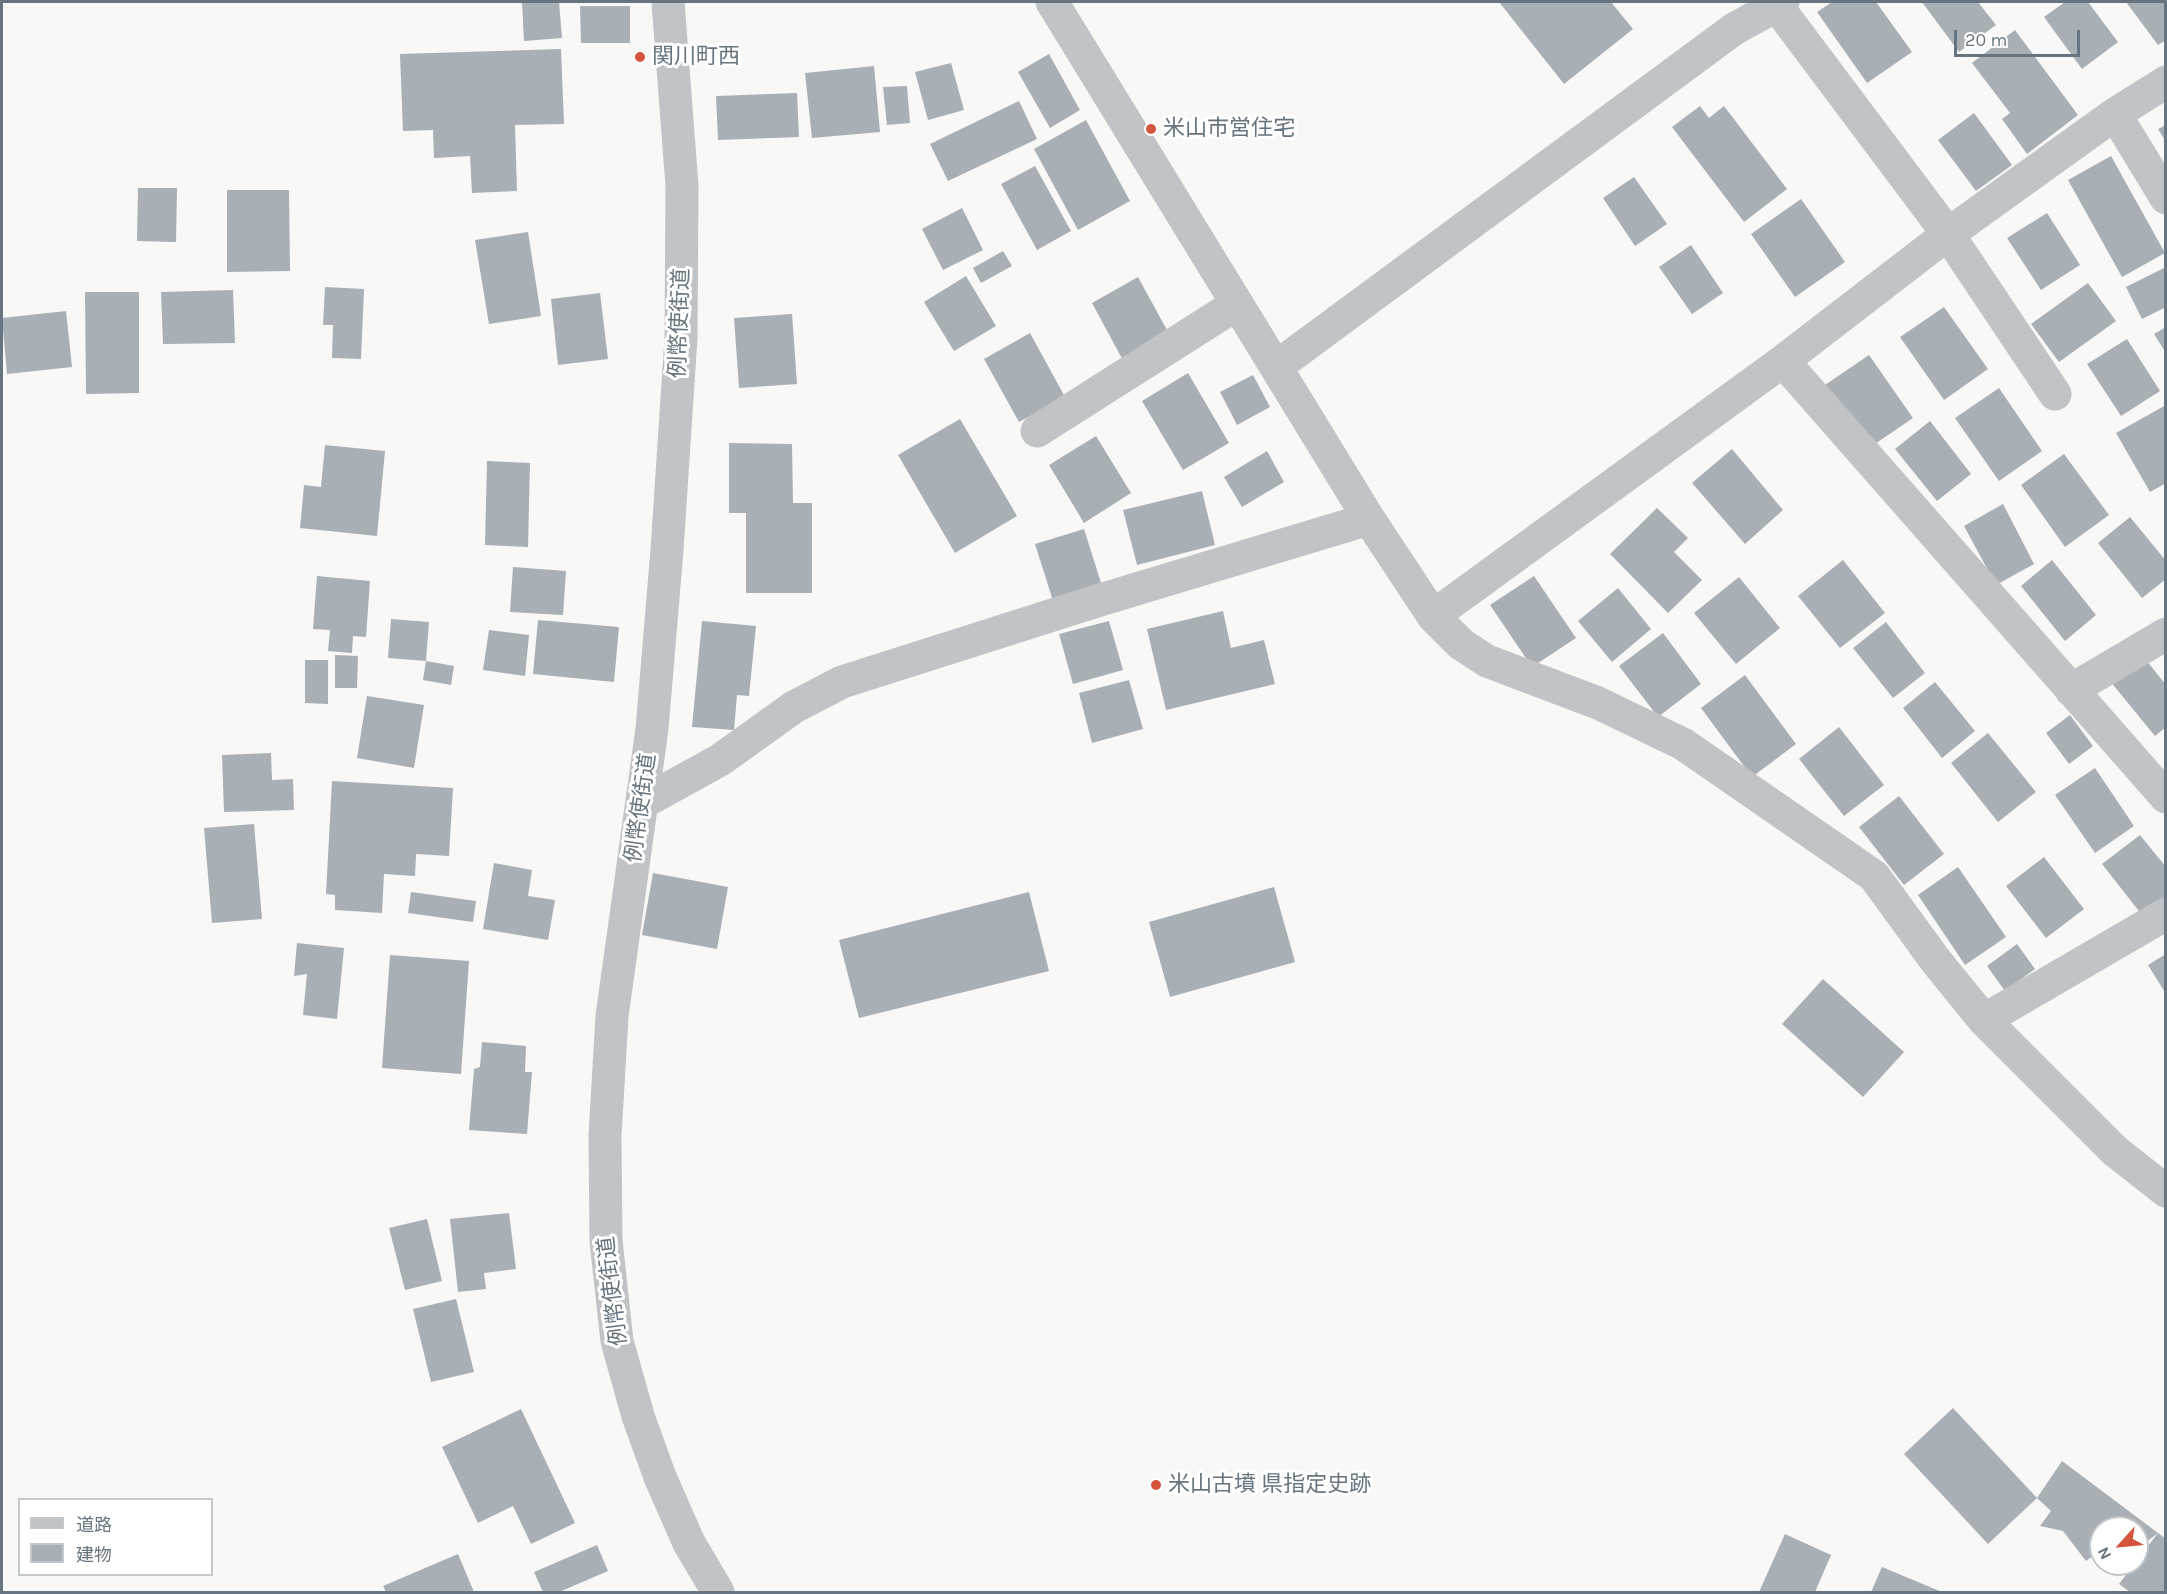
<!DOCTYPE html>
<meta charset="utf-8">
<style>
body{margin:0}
#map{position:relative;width:2167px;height:1594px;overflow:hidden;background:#f8f8f6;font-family:Karla,"Noto Sans JP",sans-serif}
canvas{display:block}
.frame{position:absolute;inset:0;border:3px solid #66757f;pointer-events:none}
.legend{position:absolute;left:18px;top:1498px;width:195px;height:78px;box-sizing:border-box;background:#fff;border:2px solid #c2c8cc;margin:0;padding:8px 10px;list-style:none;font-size:18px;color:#66757f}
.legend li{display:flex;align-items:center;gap:12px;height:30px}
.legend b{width:30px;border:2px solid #c2c8cc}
.north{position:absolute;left:2089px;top:1516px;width:60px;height:60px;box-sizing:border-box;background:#fff;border:2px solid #c2c8cc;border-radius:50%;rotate:243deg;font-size:16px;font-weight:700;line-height:24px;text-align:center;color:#66757f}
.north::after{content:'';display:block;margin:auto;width:21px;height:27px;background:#d4553b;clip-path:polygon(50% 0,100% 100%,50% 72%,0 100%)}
.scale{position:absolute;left:1954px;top:30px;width:126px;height:27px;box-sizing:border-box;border:3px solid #66757f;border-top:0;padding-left:8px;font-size:18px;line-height:21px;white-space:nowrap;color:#66757f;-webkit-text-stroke:4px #fff;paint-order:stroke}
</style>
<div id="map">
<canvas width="2167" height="1594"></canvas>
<div class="frame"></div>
<ul class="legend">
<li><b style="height:8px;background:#c0c4c7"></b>道路</li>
<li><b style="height:16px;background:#a8afb5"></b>建物</li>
</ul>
<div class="north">N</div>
<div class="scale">20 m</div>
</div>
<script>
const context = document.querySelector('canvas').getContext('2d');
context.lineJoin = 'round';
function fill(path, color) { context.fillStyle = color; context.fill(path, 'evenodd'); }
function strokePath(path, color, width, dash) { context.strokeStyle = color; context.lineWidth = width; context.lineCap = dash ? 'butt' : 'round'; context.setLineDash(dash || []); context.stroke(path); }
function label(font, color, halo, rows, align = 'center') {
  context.font = font + ' Karla,"Noto Sans JP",sans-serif'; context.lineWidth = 6; context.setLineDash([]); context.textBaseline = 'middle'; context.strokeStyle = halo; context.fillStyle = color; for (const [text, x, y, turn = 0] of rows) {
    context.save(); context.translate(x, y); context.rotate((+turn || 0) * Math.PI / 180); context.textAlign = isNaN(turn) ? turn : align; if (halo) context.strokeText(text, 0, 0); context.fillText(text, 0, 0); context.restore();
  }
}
fill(new Path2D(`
 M522 2H559L562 38 524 41Z
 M1499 2H1611L1633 29 1564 84Z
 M1832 2H1876L1912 52 1867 83 1817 12Z
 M1922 2H1978L1996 25 1959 52Z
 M2065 2H2088L2118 42 2082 69 2044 17Z
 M2126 2H2166V40L2158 45Z
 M580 6H630V43H581Z
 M2015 30 2078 115 2027 154 2002 119 2010 113 1972 63Z
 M561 49 564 124 515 125 517 191 472 193 470 156 434 158 433 130 403 131 400 54Z
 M1049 54 1080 110 1050 128 1018 72Z
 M951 63 964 110 928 120 915 72Z
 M874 66 880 132 812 138 805 73Z
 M907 86 910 123 887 125 883 87Z
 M797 93 799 137 718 140 716 96Z
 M1019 101 1037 139 948 181 930 144Z
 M1700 106 1709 118 1724 106 1787 189 1744 222 1672 127Z
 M1974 113 2012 165 1976 191 1938 140Z
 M1086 120 1130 201 1078 230 1034 149Z
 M2166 125V142L2158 129Z
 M2111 156 2165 253 2122 277 2068 180Z
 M1035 166 1071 231 1037 250 1001 184Z
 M1634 177 1667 224 1635 246 1603 198Z
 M138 188H177L176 242 137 241Z
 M227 190H289L290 271 227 272Z
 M1801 199 1845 262 1795 297 1751 234Z
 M962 208 983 250 943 270 922 229Z
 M2047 213 2080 265 2041 290 2007 238Z
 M528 232 541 316 489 324 475 240Z
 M1691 245 1723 293 1692 314 1659 267Z
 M1003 251 1012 266 981 283 973 268Z
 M2166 267V307L2142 319 2126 287Z
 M966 276 996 326 954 351 924 302Z
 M1138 277 1173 341 1126 366 1092 303Z
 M2088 283 2116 321 2059 362 2031 324Z
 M325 287 364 289 361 359 332 358 333 325H323Z
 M233 290 235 343 163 344 161 292Z
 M85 292H139V393L86 394Z
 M600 293 608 359 558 365 551 299Z
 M1944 307 1988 369 1944 400 1900 337Z
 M66 311 72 367 7 374 2 318Z
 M792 314 797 384 739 388 734 318Z
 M2166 327V353L2154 334Z
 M1030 333 1065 397 1019 422 984 359Z
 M2127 339 2160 391 2121 416 2087 364Z
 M1869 355 1913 418 1869 448 1825 385Z
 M1188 373 1229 443 1183 470 1142 401Z
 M1253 375 1270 407 1237 425 1220 392Z
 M1999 388 2042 451 1999 481 1955 418Z
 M2166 405V483L2150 492 2116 433Z
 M960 419 1017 516 955 553 898 455Z
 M1930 421 1971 474 1937 501 1895 449Z
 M1096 436 1131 493 1084 523 1049 465Z
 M729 443 792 444 793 503H812V593H746V513H729Z
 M325 445 385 451 377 536 300 528 304 485 321 487Z
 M1732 449 1783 510 1745 544 1692 483Z
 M1267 451 1284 482 1242 507 1224 477Z
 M2064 454 2109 515 2065 547 2021 485Z
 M487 461 530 463 528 547 485 545Z
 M1202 491 1215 545 1137 565 1123 510Z
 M2003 504 2034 564 1996 585 1964 526Z
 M1657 508 1688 538 1674 552 1702 580 1668 613 1610 554Z
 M2130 517 2166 561V579L2142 598 2098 543Z
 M1084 529 1103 589 1054 604 1035 544Z
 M1843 560 1885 613 1840 648 1798 596Z
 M2052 560 2096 615 2065 641 2021 586Z
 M513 567 566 571 563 615 510 612Z
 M317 576 370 581 366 637 353 636 352 653 328 651 330 630 313 629Z
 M1534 576 1576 638 1532 667 1490 605Z
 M1739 577 1780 628 1736 664 1694 613Z
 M1618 588 1651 629 1612 662 1578 621Z
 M1223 611 1231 648 1264 640 1275 684 1166 710 1147 629Z
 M391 619 429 622 426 661 454 666 451 685 423 680 426 661 388 658Z
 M538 620 619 627 614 682 533 674Z
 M702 621 756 626 749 696 737 695 734 730 692 727Z
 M1109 621 1123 670 1073 684 1059 634Z
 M1886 622 1925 673 1893 698 1853 648Z
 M489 630 529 635 525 676 483 670Z
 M1663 633 1701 684 1658 717 1619 666Z
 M335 655 358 656 357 688H335Z
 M2142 655 2166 685V727L2155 736 2110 681Z
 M305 660H328V704L305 703Z
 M1745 675 1796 744 1752 777 1701 708Z
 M1129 680 1143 729 1092 743 1079 693Z
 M1935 682 1975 731 1942 758 1903 708Z
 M367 696 424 705 414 768 357 758Z
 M2070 715 2093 746 2069 764 2046 733Z
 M1839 727 1884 785 1844 816 1799 759Z
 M1988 733 2036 792 1998 822 1951 763Z
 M271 753 272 780 293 779 294 810 224 812 222 755Z
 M2095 768 2134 826 2095 853 2055 795Z
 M332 781 453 788 449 856 416 854 415 876 384 874 382 913 335 910V895L326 894Z
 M1899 796 1944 854 1904 885 1859 827Z
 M254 824 262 919 212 923 204 828Z
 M2140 835 2166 867V897L2142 915 2102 864Z
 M2044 857 2084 909 2046 938 2006 886Z
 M494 863 532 870 528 896 555 900 548 940 483 929Z
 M1958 867 2006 937 1965 965 1918 895Z
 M653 873 728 887 717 949 642 935Z
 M1274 887 1295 962 1170 997 1149 922Z
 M411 892 476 901 473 922 408 913Z
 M1029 892 1049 971 859 1018 839 940Z
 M297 943 344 948 337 1019 303 1015 307 974 294 976Z
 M2017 944 2035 969 2005 991 1987 966Z
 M2166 954V994L2148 965Z
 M390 955 469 961 461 1074 382 1068Z
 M1823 979 1904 1052 1863 1097 1782 1024Z
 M482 1042 526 1046 525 1072H532L527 1134 469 1130 474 1069 480 1067Z
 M509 1213 516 1269 484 1273 486 1289 458 1292 450 1219Z
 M427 1219 442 1281 405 1290 389 1228Z
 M456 1299 474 1372 431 1382 413 1309Z
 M1953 1408 2037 1498 1988 1544 1904 1454Z
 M521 1409 575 1523 531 1544 513 1506 478 1523 442 1447Z
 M2062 1461 2166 1539V1592H2130L2119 1584 2134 1564H2137V1560L2158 1533 2137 1549V1528H2101V1550L2086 1561 2063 1531 2040 1526 2051 1511 2037 1498Z
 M1785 1534 1831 1555 1815 1592H1759Z
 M597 1545 608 1571 559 1592H543L534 1572Z
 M458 1554 474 1592H386L383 1586Z
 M1882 1567 1942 1592H1871Z`), '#a8afb5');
strokePath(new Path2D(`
 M668 2 682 186 681 338 667 550 652 729 612 1016 605 1136 606 1241 617 1341 638 1416 660 1477 689 1543 718 1592
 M1052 2 1369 519 1433 616 1461 644 1487 661 1598 703 1683 744 1874 876 1936 961 1984 1020 2115 1151 2166 1191
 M1777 6 1948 234 2055 394
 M2115 114 2166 198
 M1783 361 2166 797
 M1276 367 1734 29 1783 2
 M1037 431 1237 304
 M1433 616 1783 361 1948 234 2115 114 2166 82
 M2071 690 2166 634
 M642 803 720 760 794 707 842 682 1100 600 1369 519
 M1984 1020 2166 914`), '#c0c4c7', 33);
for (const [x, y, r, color] of [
 [640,57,6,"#d4553b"],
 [1151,129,6,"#d4553b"],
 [1156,1485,6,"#d4553b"]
]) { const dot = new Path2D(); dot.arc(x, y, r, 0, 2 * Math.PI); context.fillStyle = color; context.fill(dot); strokePath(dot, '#fff', 2); }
label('22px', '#66757f', '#fff', [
 ["関川町西",652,57],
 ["米山市営住宅",1163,129],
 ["米山古墳 県指定史跡",1168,1485]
], 'left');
label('22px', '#66757f', '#fff', [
 ["例幣使街道",680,323,-88],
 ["例幣使街道",641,808,-82],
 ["例幣使街道",613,1291,-97]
]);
</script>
